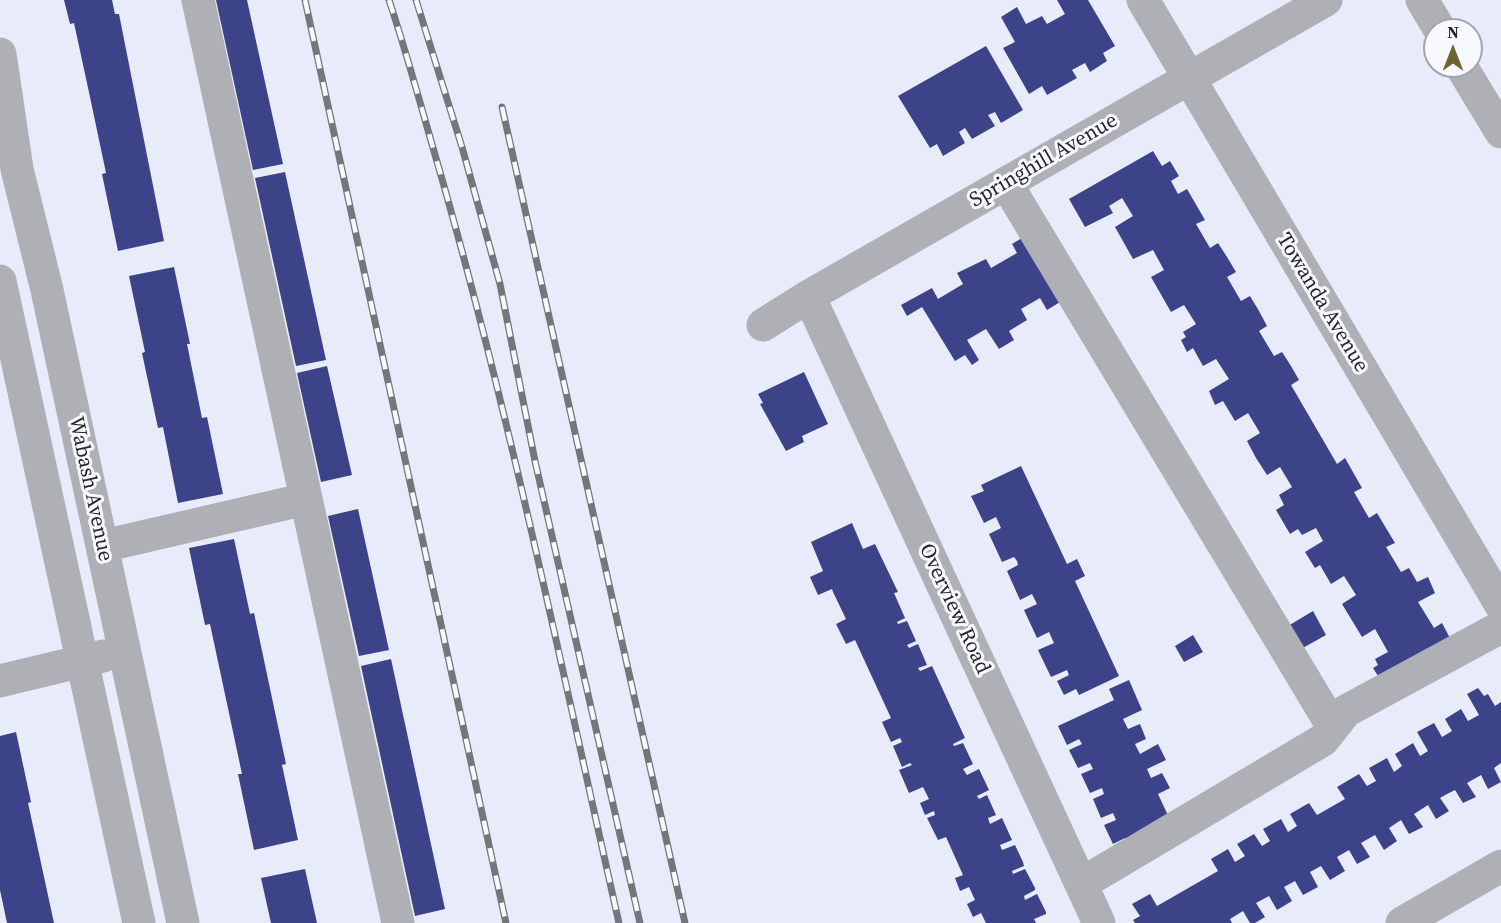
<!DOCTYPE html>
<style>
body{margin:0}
#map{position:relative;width:1501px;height:923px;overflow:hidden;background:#e8ebf9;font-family:"Source Serif 4",serif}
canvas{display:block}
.north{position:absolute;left:1423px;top:18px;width:60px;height:60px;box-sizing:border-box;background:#f8f9ff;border:2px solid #a4a5ab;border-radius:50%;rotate:0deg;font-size:16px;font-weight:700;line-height:24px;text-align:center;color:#26272c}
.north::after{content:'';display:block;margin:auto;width:21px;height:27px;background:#6f6330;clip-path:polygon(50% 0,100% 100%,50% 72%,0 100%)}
</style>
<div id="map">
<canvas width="1501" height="923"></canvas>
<div class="north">N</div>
</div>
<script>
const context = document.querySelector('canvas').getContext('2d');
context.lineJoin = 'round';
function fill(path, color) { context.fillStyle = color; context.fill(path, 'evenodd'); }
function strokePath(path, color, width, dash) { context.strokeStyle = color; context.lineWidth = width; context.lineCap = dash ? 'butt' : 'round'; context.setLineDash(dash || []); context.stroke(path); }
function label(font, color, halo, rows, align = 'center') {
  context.font = font + ' "Source Serif 4",serif'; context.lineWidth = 6; context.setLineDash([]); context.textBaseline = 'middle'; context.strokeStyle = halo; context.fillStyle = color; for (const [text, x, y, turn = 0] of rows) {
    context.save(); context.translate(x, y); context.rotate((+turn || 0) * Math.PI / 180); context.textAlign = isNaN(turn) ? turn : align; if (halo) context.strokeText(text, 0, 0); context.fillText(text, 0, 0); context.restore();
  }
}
fill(new Path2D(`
 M64 0H112L115 14H119L164 241 118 251 102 174 106 173 90 97 74 23 70 24Z
 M216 0H247L283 164 253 170Z
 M1057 0H1088L1115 46 1103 53 1107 61 1090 72 1085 63 1072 70 1077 78 1047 95 1042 86 1029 94 1003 48 1015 42 1001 17 1017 7 1026 24 1042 16 1047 24 1065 14Z
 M986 46 1023 110 1001 123 995 112 988 115 995 126 972 139 965 128 959 132 965 143 943 156 937 144 930 148 898 96Z
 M1153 151 1162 166 1170 161 1179 176 1171 181 1178 194 1187 189 1205 220 1196 224 1210 248 1218 243 1227 257 1236 272 1227 277 1241 301 1250 296 1259 311 1267 326 1259 331 1274 356 1282 352 1291 366 1299 380 1291 385 1337 464 1345 458 1362 488 1354 492 1369 518 1377 513 1395 543 1386 547 1401 572 1409 568 1417 582 1428 577 1435 593 1418 602 1434 628 1442 623 1451 640 1380 679 1373 668 1378 665 1375 659 1388 652 1375 629 1362 637 1342 604 1356 595 1344 576 1331 584 1320 565 1315 568 1305 552 1323 541 1316 528 1302 535 1298 529 1290 534 1276 510 1284 505 1279 495 1292 487 1280 467 1267 475 1256 458 1247 441 1260 433 1248 413 1235 421 1223 401 1215 405 1209 391 1229 379 1216 359 1203 366 1193 348 1187 352 1181 340 1186 337 1183 332 1196 324 1184 305 1171 312 1151 277 1164 270 1153 250 1133 259 1115 227 1133 216 1122 198 1109 206 1113 213 1085 227 1069 199Z
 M285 172 326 360 296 366 255 178Z
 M1027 235 1065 299 1047 310 1040 298 1021 309 1027 320 1009 331 1014 340 999 349 986 329 967 340 979 360 972 365 965 355 955 361 922 307 907 316 901 305 932 288 938 299 963 284 957 273 986 259 991 268 1017 253 1012 244Z
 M174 267 190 344H187L202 418 207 417 223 494 178 503 163 427 158 428 142 353 145 352 129 276Z
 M327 366 352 475 321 482 297 373Z
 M804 372 828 424 802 436 804 442 786 451 760 404 763 403 758 394Z
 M1021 466 1067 564 1077 559 1085 576 1075 581 1119 676 1079 695 1076 689 1064 695 1057 681 1069 675 1067 670 1051 677 1038 650 1054 643 1049 632 1037 638 1024 610 1037 604 1032 594 1020 600 1007 571 1018 565 1017 561 1014 557 1002 562 989 534 1001 528 996 517 984 523 971 496 984 491 981 485Z
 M358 509 389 650 359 656 328 516Z
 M852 523 863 549 875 544 898 592 894 593 905 618 897 622 898 624 907 621 916 641 907 645 909 648 918 644 927 665 918 668 920 671 932 666 965 738 953 744 954 746 963 743 973 764 963 769 967 775 979 769 989 790 977 796 979 799 987 795 996 815 988 818 990 824 1002 818 1012 840 1000 845 1002 850 1015 845 1023 862 1024 866 1012 871 1013 874 1025 869 1035 888V890L1024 896 1025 900 1037 894 1046 912V914L1034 919 1036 923H986L981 913 973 917 967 904 975 900 969 887 960 891 955 878 963 875 946 837 938 840 927 818 935 815 934 811 925 815 920 803 929 799 923 787 909 793 899 770 912 765 910 763 902 767 893 746 902 742 900 738 891 742 882 722 891 718 855 640 846 644 836 624 846 619 833 592 832 589 818 595 810 577 823 571 811 542Z
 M234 539 250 614 254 613 286 764 282 765 298 840 254 850 238 774H242L210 624 205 625 189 548Z
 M1313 611 1326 635 1301 649 1288 626Z
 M1193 635 1203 652 1184 662 1175 646Z
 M391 659 445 909 415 916 361 666Z
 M1129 680 1142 710 1123 719 1128 729 1140 724 1146 739 1135 744 1140 754 1158 744 1166 760 1147 769 1151 778 1162 773 1170 788 1158 794 1172 824 1128 845 1125 838 1113 844 1104 825 1116 820 1113 813 1101 818 1093 799 1104 794 1102 788 1090 793 1081 774 1093 769 1090 763 1078 768 1069 750 1082 744 1079 739 1067 745 1058 726 1114 700 1109 689Z
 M1478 688 1484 696 1488 694 1495 706 1501 702V763L1494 768 1501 782 1488 789 1481 775 1467 783 1476 797 1463 803 1455 790 1447 794 1440 798 1449 811 1436 819 1428 805 1414 814 1423 827 1409 834 1401 820 1389 828 1397 841 1384 850 1375 835 1361 843 1370 857 1357 864 1349 850 1337 857 1345 871 1330 880 1321 866 1310 872 1318 887 1303 895 1295 881 1284 887 1292 901 1277 910 1269 896 1256 903 1265 917 1255 923H1250L1243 911 1230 919 1232 923H1135L1133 920 1140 916 1132 904 1150 894 1157 906 1218 871 1211 859 1228 849 1235 862 1245 856 1237 844 1254 834 1262 846 1270 841 1263 829 1281 819 1288 832 1297 826 1290 814 1309 803 1317 815 1345 799 1337 787 1359 774 1367 786 1376 781 1369 768 1387 758 1394 772 1402 766 1395 754 1413 743 1420 756 1428 751 1417 732 1434 723 1442 737 1452 731 1445 719 1461 709 1468 721 1479 715 1467 694Z
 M16 732 31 802 28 803 54 923H7L0 890V736Z
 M305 869 317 923H271L261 878Z`), '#3d4388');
strokePath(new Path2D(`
 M198 0 398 923
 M1143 0 1501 605
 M1422 0 1440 30
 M0 54 17 169 47 290 183 923
 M1461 66 1501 132
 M1006 183 1333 727
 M0 281 139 923
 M809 296 1099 923
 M763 325 809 296 1326 0
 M103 546 306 499
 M0 681 103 656
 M1081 884 1323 740 1346 711 1501 627
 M1402 923 1501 866`), '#afb0b6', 33);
const rail = new Path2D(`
 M305 0 506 923
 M389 0C407 54 422 110 438 165 510 415 562 670 619 923
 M416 0 462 147 500 284 535 461 640 923
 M502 107 685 923`);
strokePath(rail, '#74767e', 7);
strokePath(rail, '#f8f9ff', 4.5, [14]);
label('21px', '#26272c', '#f8f9ff', [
 ["Springhill Avenue",1044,161,-30],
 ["Towanda Avenue",1322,303,59],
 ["Wabash Avenue",90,489,78],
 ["Overview Road",954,609,65]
]);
</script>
